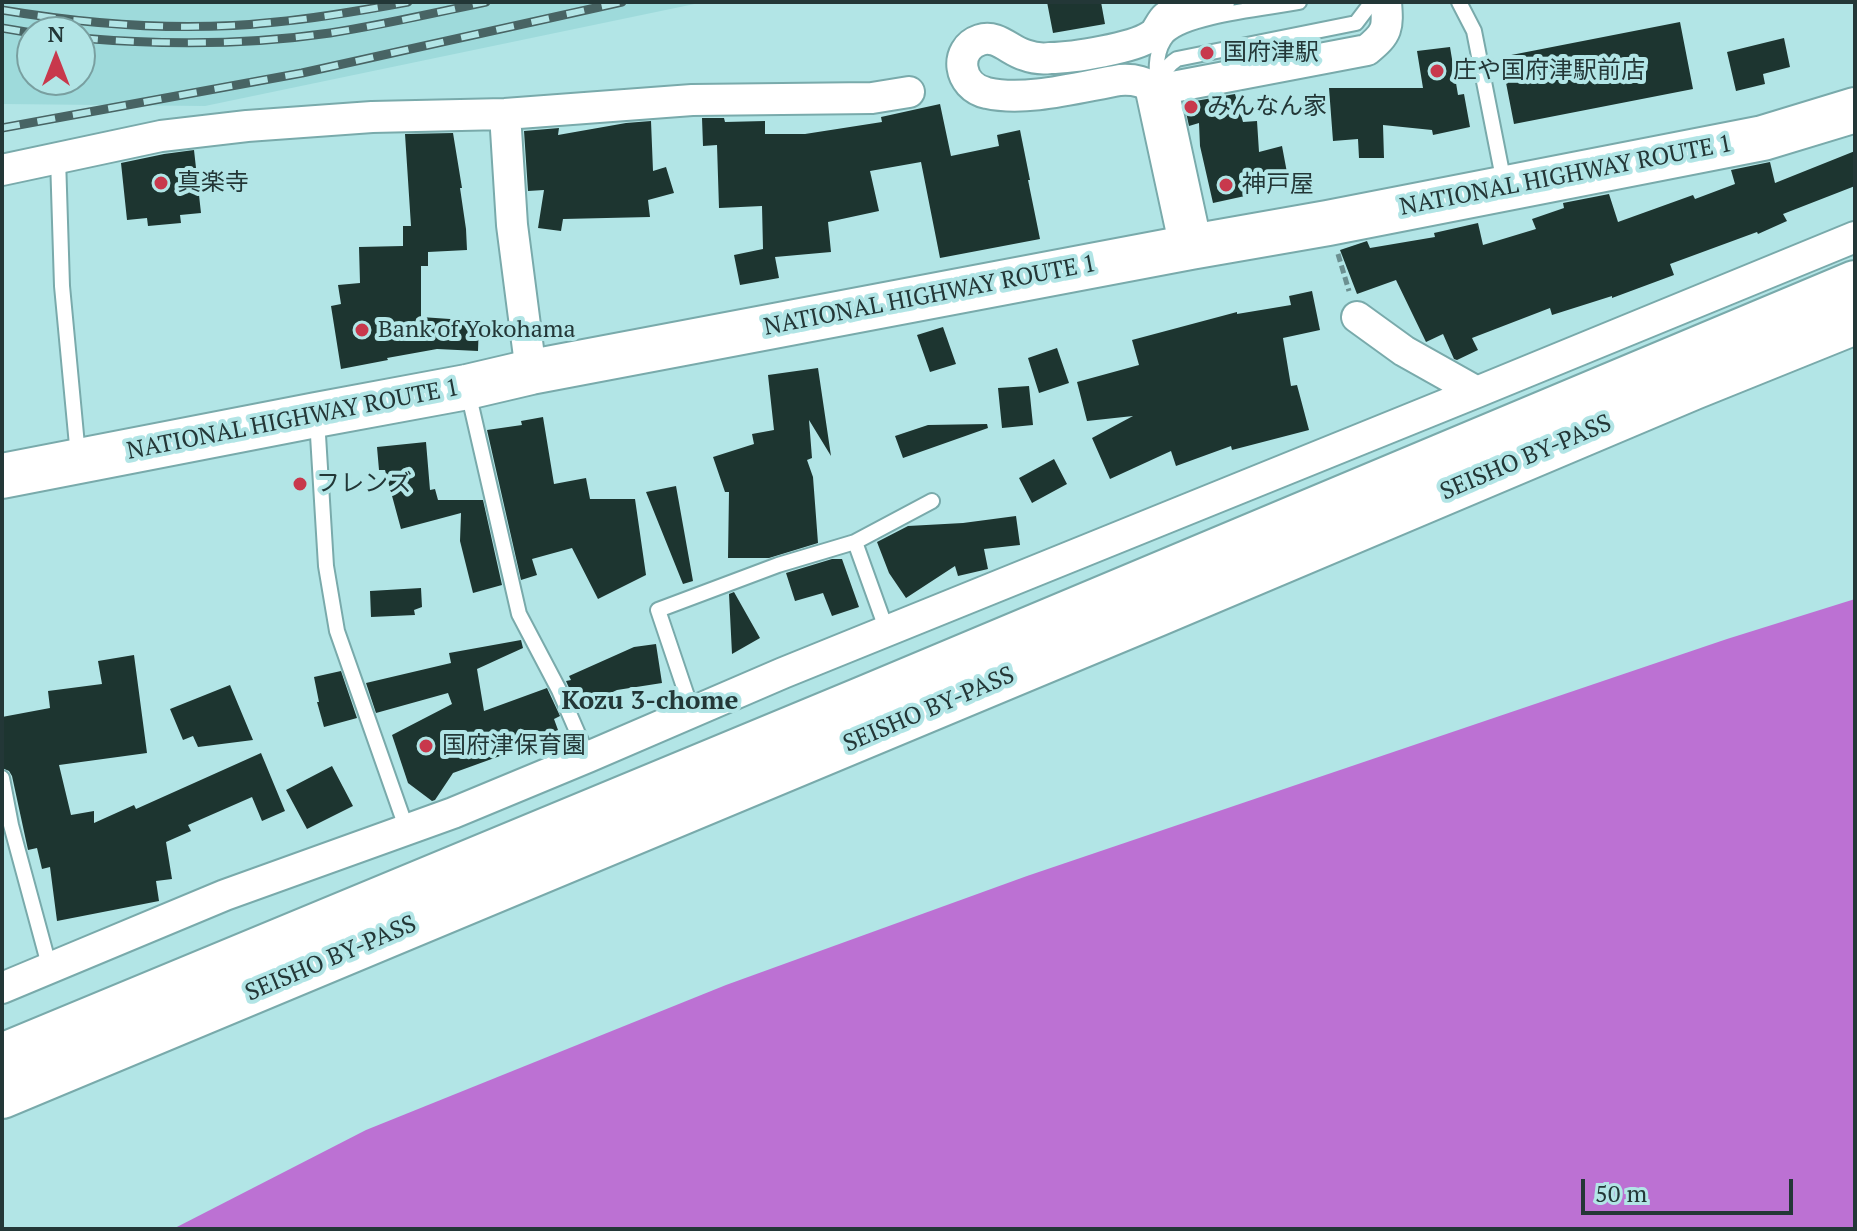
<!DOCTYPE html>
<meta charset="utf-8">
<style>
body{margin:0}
#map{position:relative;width:1857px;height:1231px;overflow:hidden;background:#b2e5e6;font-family:"PT Serif",serif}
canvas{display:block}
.frame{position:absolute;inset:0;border:4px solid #233737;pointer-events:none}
.north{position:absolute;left:16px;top:16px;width:80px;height:80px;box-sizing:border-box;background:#b2e5e6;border:2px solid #799fa0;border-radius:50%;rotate:0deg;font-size:22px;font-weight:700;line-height:32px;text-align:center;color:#233737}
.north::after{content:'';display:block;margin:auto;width:28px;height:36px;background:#c8384c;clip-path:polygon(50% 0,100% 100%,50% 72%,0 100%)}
.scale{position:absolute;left:1581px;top:1179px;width:212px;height:36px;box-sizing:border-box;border:4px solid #233737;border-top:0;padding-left:10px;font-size:24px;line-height:28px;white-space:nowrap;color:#233737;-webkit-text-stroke:6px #b2e5e6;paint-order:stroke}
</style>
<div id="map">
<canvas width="1857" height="1231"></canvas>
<div class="frame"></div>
<div class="north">N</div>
<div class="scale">50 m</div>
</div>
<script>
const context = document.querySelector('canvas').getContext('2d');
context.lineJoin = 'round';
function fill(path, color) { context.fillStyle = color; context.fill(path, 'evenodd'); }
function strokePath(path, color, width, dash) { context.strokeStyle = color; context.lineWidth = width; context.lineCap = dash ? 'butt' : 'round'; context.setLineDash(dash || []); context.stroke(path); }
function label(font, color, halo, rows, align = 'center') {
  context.font = font + ' "PT Serif","Noto Sans JP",serif'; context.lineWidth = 8; context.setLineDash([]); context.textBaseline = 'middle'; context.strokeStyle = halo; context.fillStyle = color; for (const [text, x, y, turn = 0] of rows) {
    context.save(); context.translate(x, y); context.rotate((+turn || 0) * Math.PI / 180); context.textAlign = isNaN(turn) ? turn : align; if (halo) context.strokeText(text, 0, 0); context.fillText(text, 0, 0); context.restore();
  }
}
fill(new Path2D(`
 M2 2H704L205 106 2 104ZM32 32H80V80H32Z`), '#9edadb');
fill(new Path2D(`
 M1855 599V1229H173L366 1130 726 985 1027 876 1727 639Z`), '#bc71d3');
fill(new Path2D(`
 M1047 2H1101L1105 24 1053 33Z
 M1680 22 1693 89 1514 124 1501 57Z
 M1784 38 1790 67 1763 74 1765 84 1736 91 1727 52Z
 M1450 47 1458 95 1464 94 1470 127 1433 135 1432 130 1383 125 1384 158H1359L1358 139 1333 141 1329 88H1423L1417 51Z
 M1235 94 1243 122 1257 121 1259 152 1282 146 1288 178 1243 189 1245 196 1213 203 1200 146 1199 123 1189 126 1184 103Z
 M940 104 951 156 999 146 997 135 1020 130 1030 180H1028L1040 239 940 258 921 162 870 171 879 211 828 222 831 252 775 257 779 278 740 285 734 255 763 249 762 206 719 208 717 145 703 146 702 118H724L725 122 765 121V134H805L882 122 881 117Z
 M651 121 653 171 666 167 674 193 648 200 650 217 563 219 561 231 538 228 544 190 528 191 524 131 559 128 558 135 626 123Z
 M453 133 462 188H460L466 229 467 250 428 252V266H421V317L479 321 478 351 437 349 387 358 388 360 341 369 331 306 341 304 338 285 360 283 359 247 403 246V226H411L405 134Z
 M194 150 201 213 180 215 181 223 148 226 147 218 127 220 121 163 164 154Z
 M1855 151V186L1783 214 1787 221 1758 234 1757 232 1670 264 1674 275 1612 298V296L1552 315 1550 308 1472 338 1478 350 1457 360 1454 359 1443 334 1426 342 1396 280 1357 294 1340 250 1367 241 1370 248 1435 237 1434 233 1478 223 1483 245 1536 229 1532 219 1564 208 1563 203 1609 194 1618 222 1693 195 1695 199 1735 184 1731 170 1770 162 1775 183Z
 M1312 291 1320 330 1283 338 1291 386 1297 385 1309 430 1232 450 1231 446 1176 466 1171 451 1110 479 1092 438 1133 416 1087 421 1077 382 1139 365 1132 340 1237 312V314L1291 305 1289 296Z
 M943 327 956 364 930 372 917 335Z
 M1057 348 1069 383 1039 393 1028 358Z
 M818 368 831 456 809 420 812 458 807 460 813 477 818 543 769 558H728L729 492H725L713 457 754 444 752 434 774 430 768 375Z
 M1029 386 1033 425 1002 428 998 388Z
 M543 417 554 484 586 478 590 499H635L646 575 598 599 572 548 532 559 537 575 521 580 487 430 522 425 521 421Z
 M987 424 988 428 903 458 895 436 928 425Z
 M426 442 430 490 435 489 438 500H483L502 585 473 593 460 541 461 513 401 529 385 470H379L377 447Z
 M1054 459 1067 484 1032 503 1019 478Z
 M676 486 693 581 683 584 646 492Z
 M1016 516 1020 545 984 549 988 569 958 576 955 566 906 598 889 573 877 542 908 526 963 523Z
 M832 559H842L859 607 832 616 823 593 795 601 786 573Z
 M421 588 422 607 414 610 415 615 371 617 370 591Z
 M734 592 760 638 732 654 729 594Z
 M521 640 523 648 477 669 484 711 547 688 560 716 554 719 558 730 509 747 511 752 453 773 435 800 432 801 408 783 392 735 452 704 448 693 376 713 366 683 451 663 449 653Z
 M656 644 662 683 617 690 578 708 566 681 571 680 569 676 634 647Z
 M134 655 147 753 59 765 71 815 94 811V823L134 805 136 809 261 753 285 811 262 821 252 797 188 825 191 831 166 842 172 879 156 881 159 901 57 921 50 867 42 869 37 848 28 850 12 776 9 771 2 768V717L50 708 48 691 102 684 98 661Z
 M341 671 357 718 324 727 317 702H319L314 677Z
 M230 685 253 740 198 747 193 736 183 740 170 709Z
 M332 766 353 806 307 829 286 790Z`), '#1d3530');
const lane = new Path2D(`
 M1459 2 1474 31 1504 183
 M1157 83C1156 67 1156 49 1167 36 1187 15 1269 8 1299 2
 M1159 86C1163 74 1166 66 1177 59L1356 23 1372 2
 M58 158 62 286 78 456
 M468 392 519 614 559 690 588 757
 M317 419 326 566 337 631 407 830
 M855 542 887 631
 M692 711 658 610 778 565 855 542 932 501
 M2 778 11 825 50 969`);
const street = new Path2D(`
 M1219 2C1202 5 1180 6 1166 17 1160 22 1158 32 1151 36 1134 48 1072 58 1050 58 1042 59 1033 58 1025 55 1010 51 997 34 980 40 953 49 958 87 987 93 1026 102 1079 87 1120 80 1136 79 1144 82 1157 90L1367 50C1388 33 1388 28 1386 2
 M505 114 512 225 531 372
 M2 170 161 136 247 126 372 117 505 114 692 100 872 98 909 92
 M1357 317 1404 351 1477 392
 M2 988 225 895 453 813 588 757 783 673 1477 392 1855 237`);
const secondary = new Path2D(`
 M1157 90 1191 247`);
const highway = new Path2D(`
 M2 476 316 415 467 387 531 372 1191 247 1328 223 1763 138 1855 110
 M2 1056 863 699 1855 283
 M2 1096 1157 614 1694 387 1855 322`);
strokePath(lane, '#79aaab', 18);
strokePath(street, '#79aaab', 34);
strokePath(secondary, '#79aaab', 46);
strokePath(highway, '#79aaab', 48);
strokePath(new Path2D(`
 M1338 254 1349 291`), '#6c9091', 5, [8, 4]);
strokePath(lane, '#fff', 14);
strokePath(street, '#fff', 30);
strokePath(secondary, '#fff', 42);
strokePath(highway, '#fff', 44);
const rail = new Path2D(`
 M2 10C92 25 185 32 276 22 320 18 364 10 408 2
 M2 28 32 33
 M80 38C162 45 248 45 330 33 382 25 434 13 486 2
 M2 128 302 73 622 2`);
strokePath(rail, '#486464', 9);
strokePath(rail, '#b2e5e6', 6, [18]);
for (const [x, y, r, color] of [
 [1207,53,8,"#c8384c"],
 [1437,71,8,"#c8384c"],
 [1191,107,8,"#c8384c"],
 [161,183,8,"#c8384c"],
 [1226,185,8,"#c8384c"],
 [362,330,8,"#c8384c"],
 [300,484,8,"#c8384c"],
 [426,746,8,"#c8384c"]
]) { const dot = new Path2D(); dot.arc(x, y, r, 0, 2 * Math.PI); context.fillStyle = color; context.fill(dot); strokePath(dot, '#b2e5e6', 3); }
label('24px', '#233737', '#b2e5e6', [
 ["国府津駅",1223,53],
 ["庄や国府津駅前店",1453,71],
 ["みんなん家",1207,107],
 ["真楽寺",177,183],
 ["神戸屋",1242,185],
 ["Bank of Yokohama",378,330],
 ["フレンズ",316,484],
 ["国府津保育園",442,746]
], 'left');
label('24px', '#233737', '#b2e5e6', [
 ["NATIONAL HIGHWAY ROUTE 1",1566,176,-11],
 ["NATIONAL HIGHWAY ROUTE 1",930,296,-11],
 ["NATIONAL HIGHWAY ROUTE 1",293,420,-11],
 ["SEISHO BY-PASS",1526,458,-23],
 ["SEISHO BY-PASS",929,710,-23],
 ["SEISHO BY-PASS",331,959,-23]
]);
label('bold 26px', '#233737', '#b2e5e6', [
 ["Kozu 3-chome",650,702]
]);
</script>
